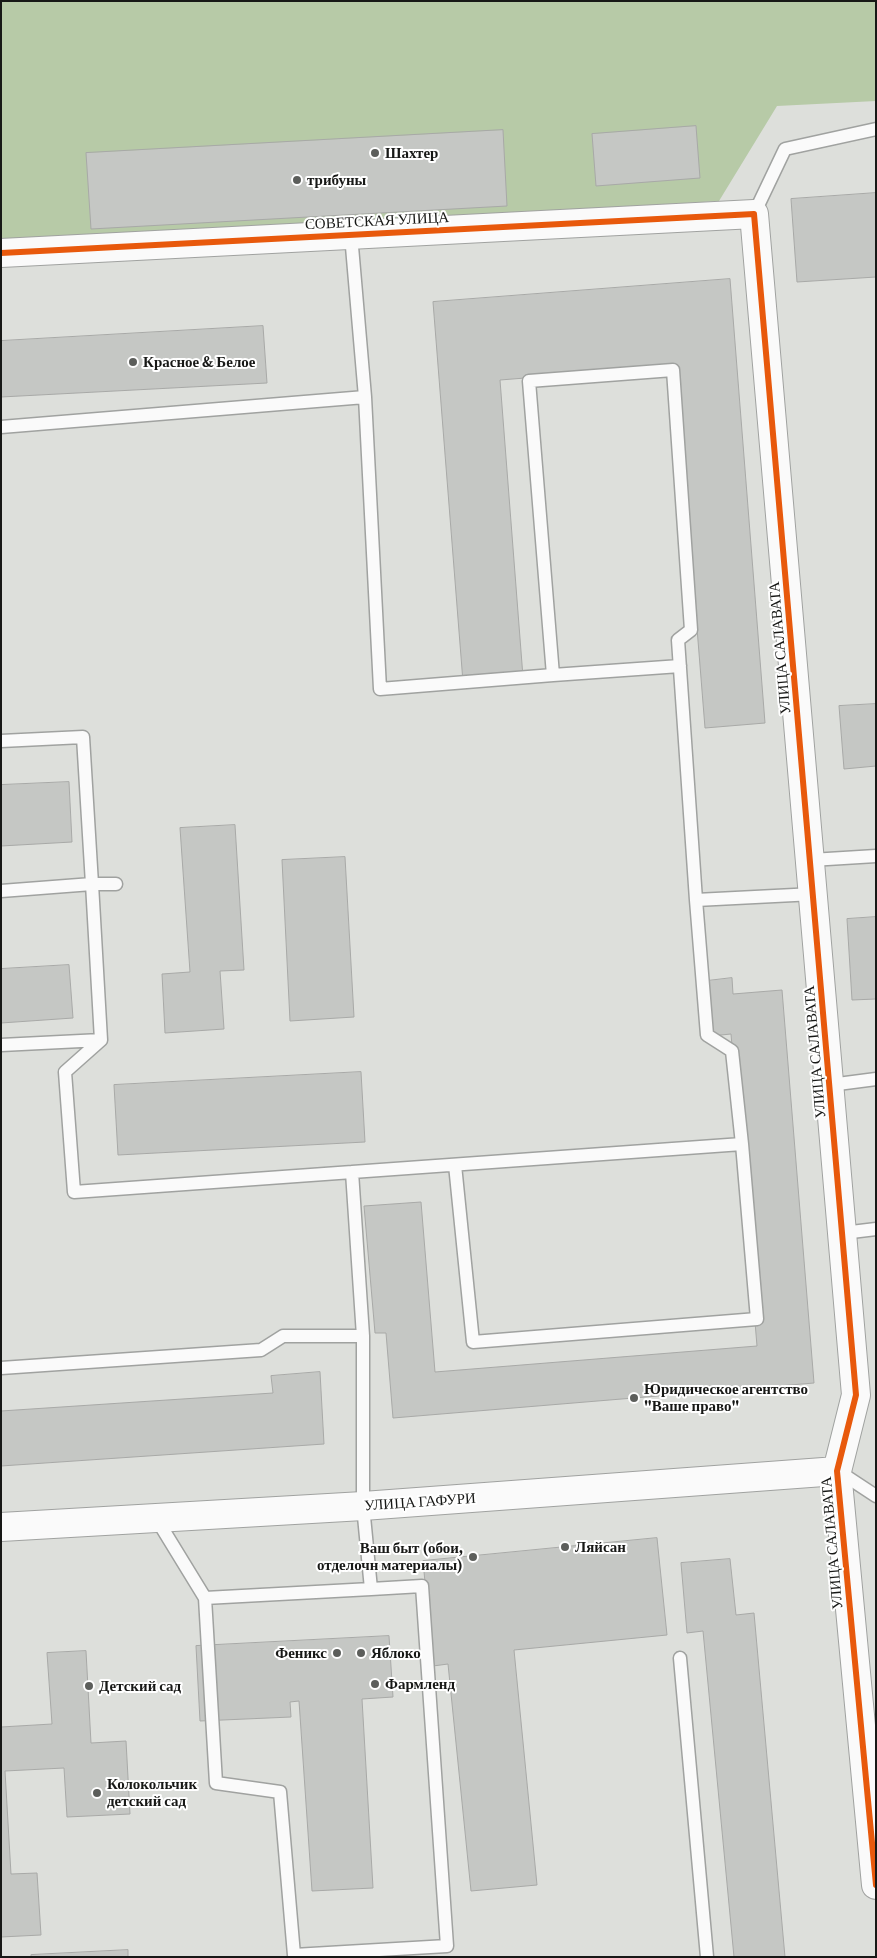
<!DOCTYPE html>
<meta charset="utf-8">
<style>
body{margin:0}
#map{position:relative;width:877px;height:1958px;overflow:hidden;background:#dddfdb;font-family:"Crimson Pro",serif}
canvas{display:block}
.frame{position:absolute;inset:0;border:2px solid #171816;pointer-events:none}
</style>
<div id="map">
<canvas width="877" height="1958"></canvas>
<div class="frame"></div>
</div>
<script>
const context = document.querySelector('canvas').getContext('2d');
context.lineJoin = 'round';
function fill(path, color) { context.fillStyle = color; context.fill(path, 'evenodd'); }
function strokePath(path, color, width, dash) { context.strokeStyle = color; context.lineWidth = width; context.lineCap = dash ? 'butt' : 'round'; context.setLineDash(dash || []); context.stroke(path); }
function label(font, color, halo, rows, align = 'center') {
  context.font = font + ' "Crimson Pro",serif'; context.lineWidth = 4; context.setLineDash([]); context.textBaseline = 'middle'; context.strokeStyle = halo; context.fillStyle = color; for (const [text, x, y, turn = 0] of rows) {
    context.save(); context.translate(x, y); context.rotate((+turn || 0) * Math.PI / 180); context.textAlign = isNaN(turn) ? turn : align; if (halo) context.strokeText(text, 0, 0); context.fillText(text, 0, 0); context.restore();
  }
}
fill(new Path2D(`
 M1 1H876V101L777 106 719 201 1 244Z`), '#b7caa7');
const building = new Path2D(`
 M696 126 700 178 596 186 592 134Z
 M503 130 507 206 91 229 86 153Z
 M876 193V277L797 282 791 199Z
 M730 279 765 723 705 728 676 366 500 380 523 677 463 682 433 302Z
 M263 326 267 383 1 397V341Z
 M876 704V766L844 769 839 706Z
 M69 782 72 842 1 846V785Z
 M235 825 244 970 220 971 224 1029 165 1033 162 974 190 972 180 828Z
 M345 857 354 1017 290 1021 282 860Z
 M876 917V999L852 1000 847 919Z
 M69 965 73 1018 1 1023V969Z
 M732 978 733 994 782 990 814 1383 393 1418 386 1333H375L364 1206 421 1202 435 1372 757 1346 731 1034 711 1036 707 981Z
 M361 1072 365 1142 118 1155 114 1085Z
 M320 1372 324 1444 1 1466V1411L273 1393 271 1376Z
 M657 1538 667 1635 514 1650 537 1885 471 1891 448 1664 433 1666 423 1561Z
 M730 1559 736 1615 754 1613 785 1957H734L703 1631 687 1633 681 1563Z
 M389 1636 393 1697 362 1699 373 1888 312 1891 299 1701 290 1702 291 1717 200 1721 196 1646Z
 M86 1651 91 1743 126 1741 130 1814 67 1817 64 1768 5 1771 11 1874 37 1873 41 1935 1 1937V1727L52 1724 47 1653Z
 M128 1950V1957H31V1955Z`);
fill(building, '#c5c7c4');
strokePath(building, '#a8a9a7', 1);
const lane = new Path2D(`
 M754 214 785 149 876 129
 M365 397 380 689 553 675 529 381 673 370 691 630 678 640 696 900 814 894
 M1 427 365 397 351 235
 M553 675 680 666
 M1 741 83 737 92 884 1 891
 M811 860 876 856
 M101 1040 65 1072 74 1192 742 1144
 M1 1045 101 1040 92 884H116
 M830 1085 876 1079
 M455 1165 473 1342 757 1319 742 1144 732 1051 707 1035 696 900
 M352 1172 363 1336
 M843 1233 876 1229
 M1 1368 261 1350 283 1336H363V1506L371 1589 205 1598 156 1518
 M838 1471 876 1496
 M205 1598 216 1783 280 1792 294 1955 447 1946 422 1586 371 1589
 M680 1658 707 1957`);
const secondary = new Path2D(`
 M1 253 754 214 856 1395 837 1471 876 1885
 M1 1527 363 1506 837 1471`);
strokePath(lane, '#a0a2a0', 15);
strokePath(secondary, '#a0a2a0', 30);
strokePath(lane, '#fafafa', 12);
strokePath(secondary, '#fafafa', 28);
strokePath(new Path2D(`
 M1 253 754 214 856 1395 837 1471 876 1885`), '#e8590c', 6);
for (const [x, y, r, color] of [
 [375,153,5,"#5c5e5b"],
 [297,180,5,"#5c5e5b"],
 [133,362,5,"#5c5e5b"],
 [634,1398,5,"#5c5e5b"],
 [565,1547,5,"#5c5e5b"],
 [473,1557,5,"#5c5e5b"],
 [337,1653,5,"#5c5e5b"],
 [361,1653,5,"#5c5e5b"],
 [375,1684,5,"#5c5e5b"],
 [89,1686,5,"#5c5e5b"],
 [97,1793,5,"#5c5e5b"]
]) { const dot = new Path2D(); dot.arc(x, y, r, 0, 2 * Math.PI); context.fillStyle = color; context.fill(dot); strokePath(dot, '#fff', 2); }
label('bold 15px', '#171816', '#fff', [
 ["Шахтер",385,153],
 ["трибуны",307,180],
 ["Красное & Белое",143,362],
 ["Юридическое агентство",644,1389],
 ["\"Ваше право\"",644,1406],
 ["Ляйсан",575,1547],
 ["Ваш быт (обои,",463,1548,"right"],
 ["отделочн материалы)",463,1565,"right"],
 ["Феникс",327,1653,"right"],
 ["Яблоко",371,1653],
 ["Фармленд",385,1684],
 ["Детский сад",99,1686],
 ["Колокольчик",107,1784],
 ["детский сад",107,1801]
], 'left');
label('15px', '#171816', '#fff', [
 ["СОВЕТСКАЯ УЛИЦА",377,221,-3],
 ["УЛИЦА САЛАВАТА",780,648,-95],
 ["УЛИЦА САЛАВАТА",815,1052,-95],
 ["УЛИЦА ГАФУРИ",420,1502,-4],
 ["УЛИЦА САЛАВАТА",832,1543,-95]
]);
</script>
